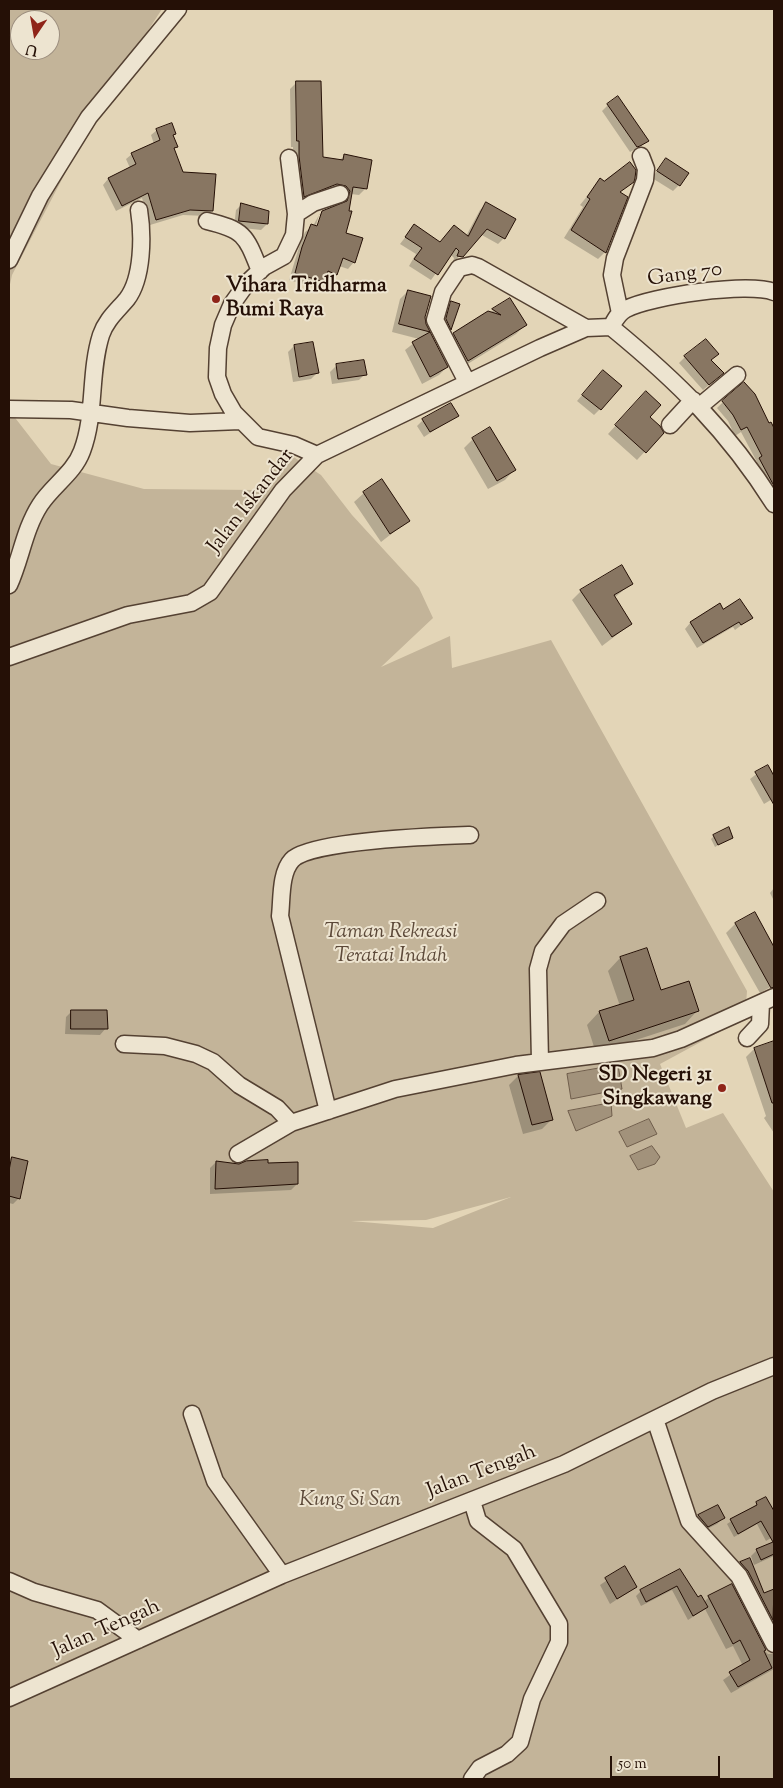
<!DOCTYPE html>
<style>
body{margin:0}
#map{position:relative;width:783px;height:1788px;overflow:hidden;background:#e3d5b7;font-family:"Sorts Mill Goudy",serif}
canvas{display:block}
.frame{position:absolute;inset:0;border:10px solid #251006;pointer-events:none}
.north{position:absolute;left:10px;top:10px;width:50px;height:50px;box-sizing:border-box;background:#ede4d0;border:1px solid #9d8f7f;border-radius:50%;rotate:192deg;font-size:14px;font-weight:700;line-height:20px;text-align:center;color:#251006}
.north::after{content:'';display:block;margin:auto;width:18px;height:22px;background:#8f2418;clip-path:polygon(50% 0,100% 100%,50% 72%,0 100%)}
.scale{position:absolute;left:610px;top:1756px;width:110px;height:22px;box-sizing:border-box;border:2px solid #251006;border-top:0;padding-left:6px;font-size:15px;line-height:18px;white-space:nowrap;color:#251006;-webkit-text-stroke:4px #ede4d0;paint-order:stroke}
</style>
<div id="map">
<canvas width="783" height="1788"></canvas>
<div class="frame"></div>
<div class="north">U</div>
<div class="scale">50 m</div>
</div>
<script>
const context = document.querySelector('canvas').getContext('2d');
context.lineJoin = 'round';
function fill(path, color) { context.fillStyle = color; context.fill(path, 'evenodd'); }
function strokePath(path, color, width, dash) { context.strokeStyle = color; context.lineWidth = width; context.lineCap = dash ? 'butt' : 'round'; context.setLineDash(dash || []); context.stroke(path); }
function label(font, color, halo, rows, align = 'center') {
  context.font = font + ' "Sorts Mill Goudy",serif'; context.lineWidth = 4; context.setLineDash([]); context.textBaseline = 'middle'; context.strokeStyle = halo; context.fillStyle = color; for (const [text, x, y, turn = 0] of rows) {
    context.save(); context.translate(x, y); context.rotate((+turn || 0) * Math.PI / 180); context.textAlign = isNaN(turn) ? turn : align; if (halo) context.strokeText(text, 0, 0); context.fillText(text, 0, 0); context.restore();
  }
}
fill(new Path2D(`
 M9 9H162L105 97 12 275 9 289ZM20 20H50V50H20Z
 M9 410 51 464 144 489 255 490 289 454 321 475 352 515 419 588 433 618 381 667 450 636 452 668 551 640 747 991 745 1018 660 1064 686 1128 723 1113 774 1192V1779H9ZM511 1197 433 1228 351 1221 426 1220Z`), '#c3b499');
const water = new Path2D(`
 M618 1065 622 1089 571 1099 567 1074Z
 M611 1103 612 1116 576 1131 568 1111Z
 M649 1119 657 1134 627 1147 619 1132Z
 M652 1146 660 1157 655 1164 638 1170 630 1156Z`);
fill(water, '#a2927b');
strokePath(water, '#705e4c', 1);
fill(new Path2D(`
 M296 83 322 158 340 160 344 156 366 188 359 195 351 194 344 234 354 262 348 269 339 266 336 274 330 280 324 278 316 288 289 280 300 244 305 232 313 226 319 215 314 232H316L322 215H319L323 212 344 203 341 193 298 203 293 163V147H291L290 89Z
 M608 105 647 140 641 146 630 152 602 111Z
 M157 130 175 134 172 136 176 147 174 149 182 173 212 211 206 216 183 215 150 225 142 198 116 211 103 185 108 179 130 168 126 159 132 154 154 144 151 135Z
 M666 159 679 185 673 191 652 178Z
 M600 180 604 183 632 181 619 193 605 252 598 259 564 238 583 207 580 205Z
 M242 204 267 224 261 230 234 227 236 210Z
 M486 204 504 238 498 244 480 234 453 263 454 258 450 254 431 280 409 266 416 254 400 244 414 226 440 243 466 236 480 210Z
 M408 291 424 317 425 324 447 367 439 375 422 384 405 350 419 339 392 332 400 299Z
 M510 300 525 325 516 334 458 370 444 343 454 334Z
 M451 303 459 305 450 329 445 334 440 326 445 309Z
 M312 343 317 373 311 379 293 382 288 352 294 346Z
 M685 357 710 361 716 379 703 390 679 363Z
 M363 361 365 374 359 380 332 384 330 372 336 366Z
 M597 378 600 409 594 415 577 401Z
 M638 401 662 433 637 460 608 434Z
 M723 402 770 423 774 432V482L765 486 754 465 757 462 741 432 735 436 728 421 717 408Z
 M457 415 424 437 417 426 423 420Z
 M473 439 514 470 505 480 488 489 464 448Z
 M364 493 408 521 381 542 354 502Z
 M631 584 614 598 631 624 602 646 572 600 581 591Z
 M723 611 751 618 735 630 733 627 697 648 685 629 691 622Z
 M767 766 774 779V798L764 804 750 779Z
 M714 836 732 837 715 847 711 839Z
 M774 888V901L770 893Z
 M754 913 774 949V985L760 993 726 933 735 924Z
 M646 950 661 992 697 1011 685 1024 596 1053 587 1025 599 1012 620 1006 608 971 620 958Z
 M72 1011 106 1028 100 1035 65 1034 66 1017Z
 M774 1042V1133L764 1118 766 1116 746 1057 754 1049Z
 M518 1076 552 1119 542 1129 523 1134 509 1085Z
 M9 1158 27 1162 19 1198 13 1204 9 1203Z
 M216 1162 239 1165 267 1164 297 1184 291 1190 210 1194V1168Z
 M766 1498 774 1516V1536L766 1541 757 1524 734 1537 727 1524Z
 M718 1507 723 1518 717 1524 701 1532 693 1522 698 1516Z
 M774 1543V1556L754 1565 751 1556 757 1550Z
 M749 1560 763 1595 774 1590V1642L734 1570 741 1563Z
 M625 1568 636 1587 610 1604 600 1585Z
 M680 1571 697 1599 704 1602 709 1597 768 1654H774V1669L731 1693 723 1680 743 1666 733 1646 726 1649 705 1609 688 1620 672 1590 641 1606 636 1596 641 1591Z`), '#0003');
const building = new Path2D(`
 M296 81H321L323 157 343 160 344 154 372 160 367 189 353 187 349 211H352L346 233 363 238 355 263 343 258 337 275 328 271 324 282 295 273 302 247 311 224 317 226 322 211 347 201 350 191 346 186 337 184 304 197 299 156V141H297Z
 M618 96 649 141 640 146 637 147 607 104Z
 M172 123 176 134 173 135 178 147 174 148 183 172 216 174 213 211 190 210 156 220 148 193 122 206 108 178 136 164 131 153 160 140 156 129Z
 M666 158 689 173 680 186 657 171Z
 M630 162 636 170 635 178 634 182 620 192 628 197 606 253 571 230 590 199 587 197 600 178 604 181Z
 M486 202 516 219 505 239 487 229 463 257 457 256 459 251 456 248 438 275 414 259 422 248 405 237 414 224 440 242 454 225 468 236Z
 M241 203 269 211 268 224 239 221Z
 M408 290 431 296 425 317 426 324 448 367 430 377 412 342 430 332 399 324Z
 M510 298 527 325 468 361 453 333 488 311 501 315 492 309Z
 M451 301 460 304 451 330 446 319Z
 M706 339 719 354 711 360 724 373 709 385 684 356Z
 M313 342 319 373 299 377 294 345Z
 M364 360 367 375 338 379 336 364Z
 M603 370 622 386 601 410 582 395Z
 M744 382 755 394 769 423 771 422 774 428V486L759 458 762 456 747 427 741 430 733 415 722 401Z
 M646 391 661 405 650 417 660 426 664 433 646 453 615 425Z
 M451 403 459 416 430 432 422 419Z
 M490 427 516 470 497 481 472 438Z
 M382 479 410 521 390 534 363 492Z
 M622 565 633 584 614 595 632 624 612 637 580 590Z
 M740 599 753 618 741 625 739 622 703 643 690 622 720 603 723 609Z
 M768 765 774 776V805L755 772Z
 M729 827 733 838 718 845 713 835Z
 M755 912 774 947V987L771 988 735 923Z
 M647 948 661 990 689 981 699 1011 609 1041 599 1011 634 1000 620 957Z
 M71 1010H107L108 1029H71Z
 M774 1041V1103H772L754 1048Z
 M540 1072 553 1120 532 1125 518 1075Z
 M12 1157 28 1161 20 1199 9 1196V1171Z
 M268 1160V1163L298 1162V1184L215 1189 216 1161 239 1164 246 1161Z
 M766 1497 774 1511V1554L761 1560 756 1549 773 1542 761 1521 738 1534 730 1519 757 1505 756 1502Z
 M718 1505 725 1518 708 1527 698 1515Z
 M750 1558 764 1593 774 1589 773 1620 748 1571 740 1562Z
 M625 1566 637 1587 617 1599 605 1578Z
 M680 1569 698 1597 701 1595 708 1607 693 1616 677 1586 646 1602 640 1590Z
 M732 1584 766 1650 764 1651 772 1668 738 1687 729 1672 750 1660 740 1640 733 1644 708 1596Z`);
fill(building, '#887662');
strokePath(building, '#251006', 1);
const minor = new Path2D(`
 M289 158 296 214 294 235 284 256 264 267 247 283 232 304 223 325 218 348 217 377 223 394 234 413 258 437 294 445 317 455
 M296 214 313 203 340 194
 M207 221C245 230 246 236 260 271
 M9 260 40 196 89 117 178 9
 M620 313 612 275 615 258 645 180 646 169 641 156
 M611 327C677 381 728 431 774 504
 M611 327C615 320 618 313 626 309 651 296 748 282 774 292
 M467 382 435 320 443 292 459 268 472 265 478 267 586 328
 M700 406 737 375
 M9 409 71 410 128 418 190 423 240 421
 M670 425 693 400
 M9 585C21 559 24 530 40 505 52 486 74 473 82 451 96 414 89 373 101 335 106 320 117 311 127 299 143 278 143 235 139 210
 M9 657 128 615 191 603 210 592 283 490 317 455 540 348 586 328 611 327
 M747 1038 760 1024 761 1003
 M124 1044 165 1046 196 1054 213 1062 239 1085 277 1108 291 1123
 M540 1061 538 969 543 951 563 924 597 901
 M328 1111 280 916C282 899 280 873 292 860 310 840 440 836 470 835
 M238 1154 291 1123 395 1089 516 1065 653 1048 681 1039 774 997
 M192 1414 215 1481 282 1575
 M655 1419 689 1521 739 1576 774 1644
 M9 1581 34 1592 97 1610 138 1640
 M9 1698 282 1575 564 1464 712 1391 774 1366
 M472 1779 480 1768 507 1754 520 1742 532 1699 559 1642V1624L514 1549 478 1521 472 1501`);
strokePath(minor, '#544132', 19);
strokePath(minor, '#ede4d0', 16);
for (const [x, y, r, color] of [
 [216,299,5,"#8f2418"],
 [722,1088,5,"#8f2418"]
]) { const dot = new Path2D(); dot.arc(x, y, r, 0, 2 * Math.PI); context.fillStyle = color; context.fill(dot); strokePath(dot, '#ede4d0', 2); }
label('21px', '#251006', '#ede4d0', [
 ["Gang 70",685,276,-8],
 ["Jalan Iskandar",252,502,-52],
 ["Jalan Tengah",482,1473,-21],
 ["Jalan Tengah",107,1630,-24]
]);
label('bold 21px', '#251006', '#ede4d0', [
 ["Vihara Tridharma",226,287],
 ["Bumi Raya",226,311],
 ["SD Negeri 31",712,1076,"right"],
 ["Singkawang",712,1100,"right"]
], 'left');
label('italic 21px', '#5c4939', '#ede4d0', [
 ["Taman Rekreasi",391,933],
 ["Teratai Indah",391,957],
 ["Kung Si San",350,1501]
]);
</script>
